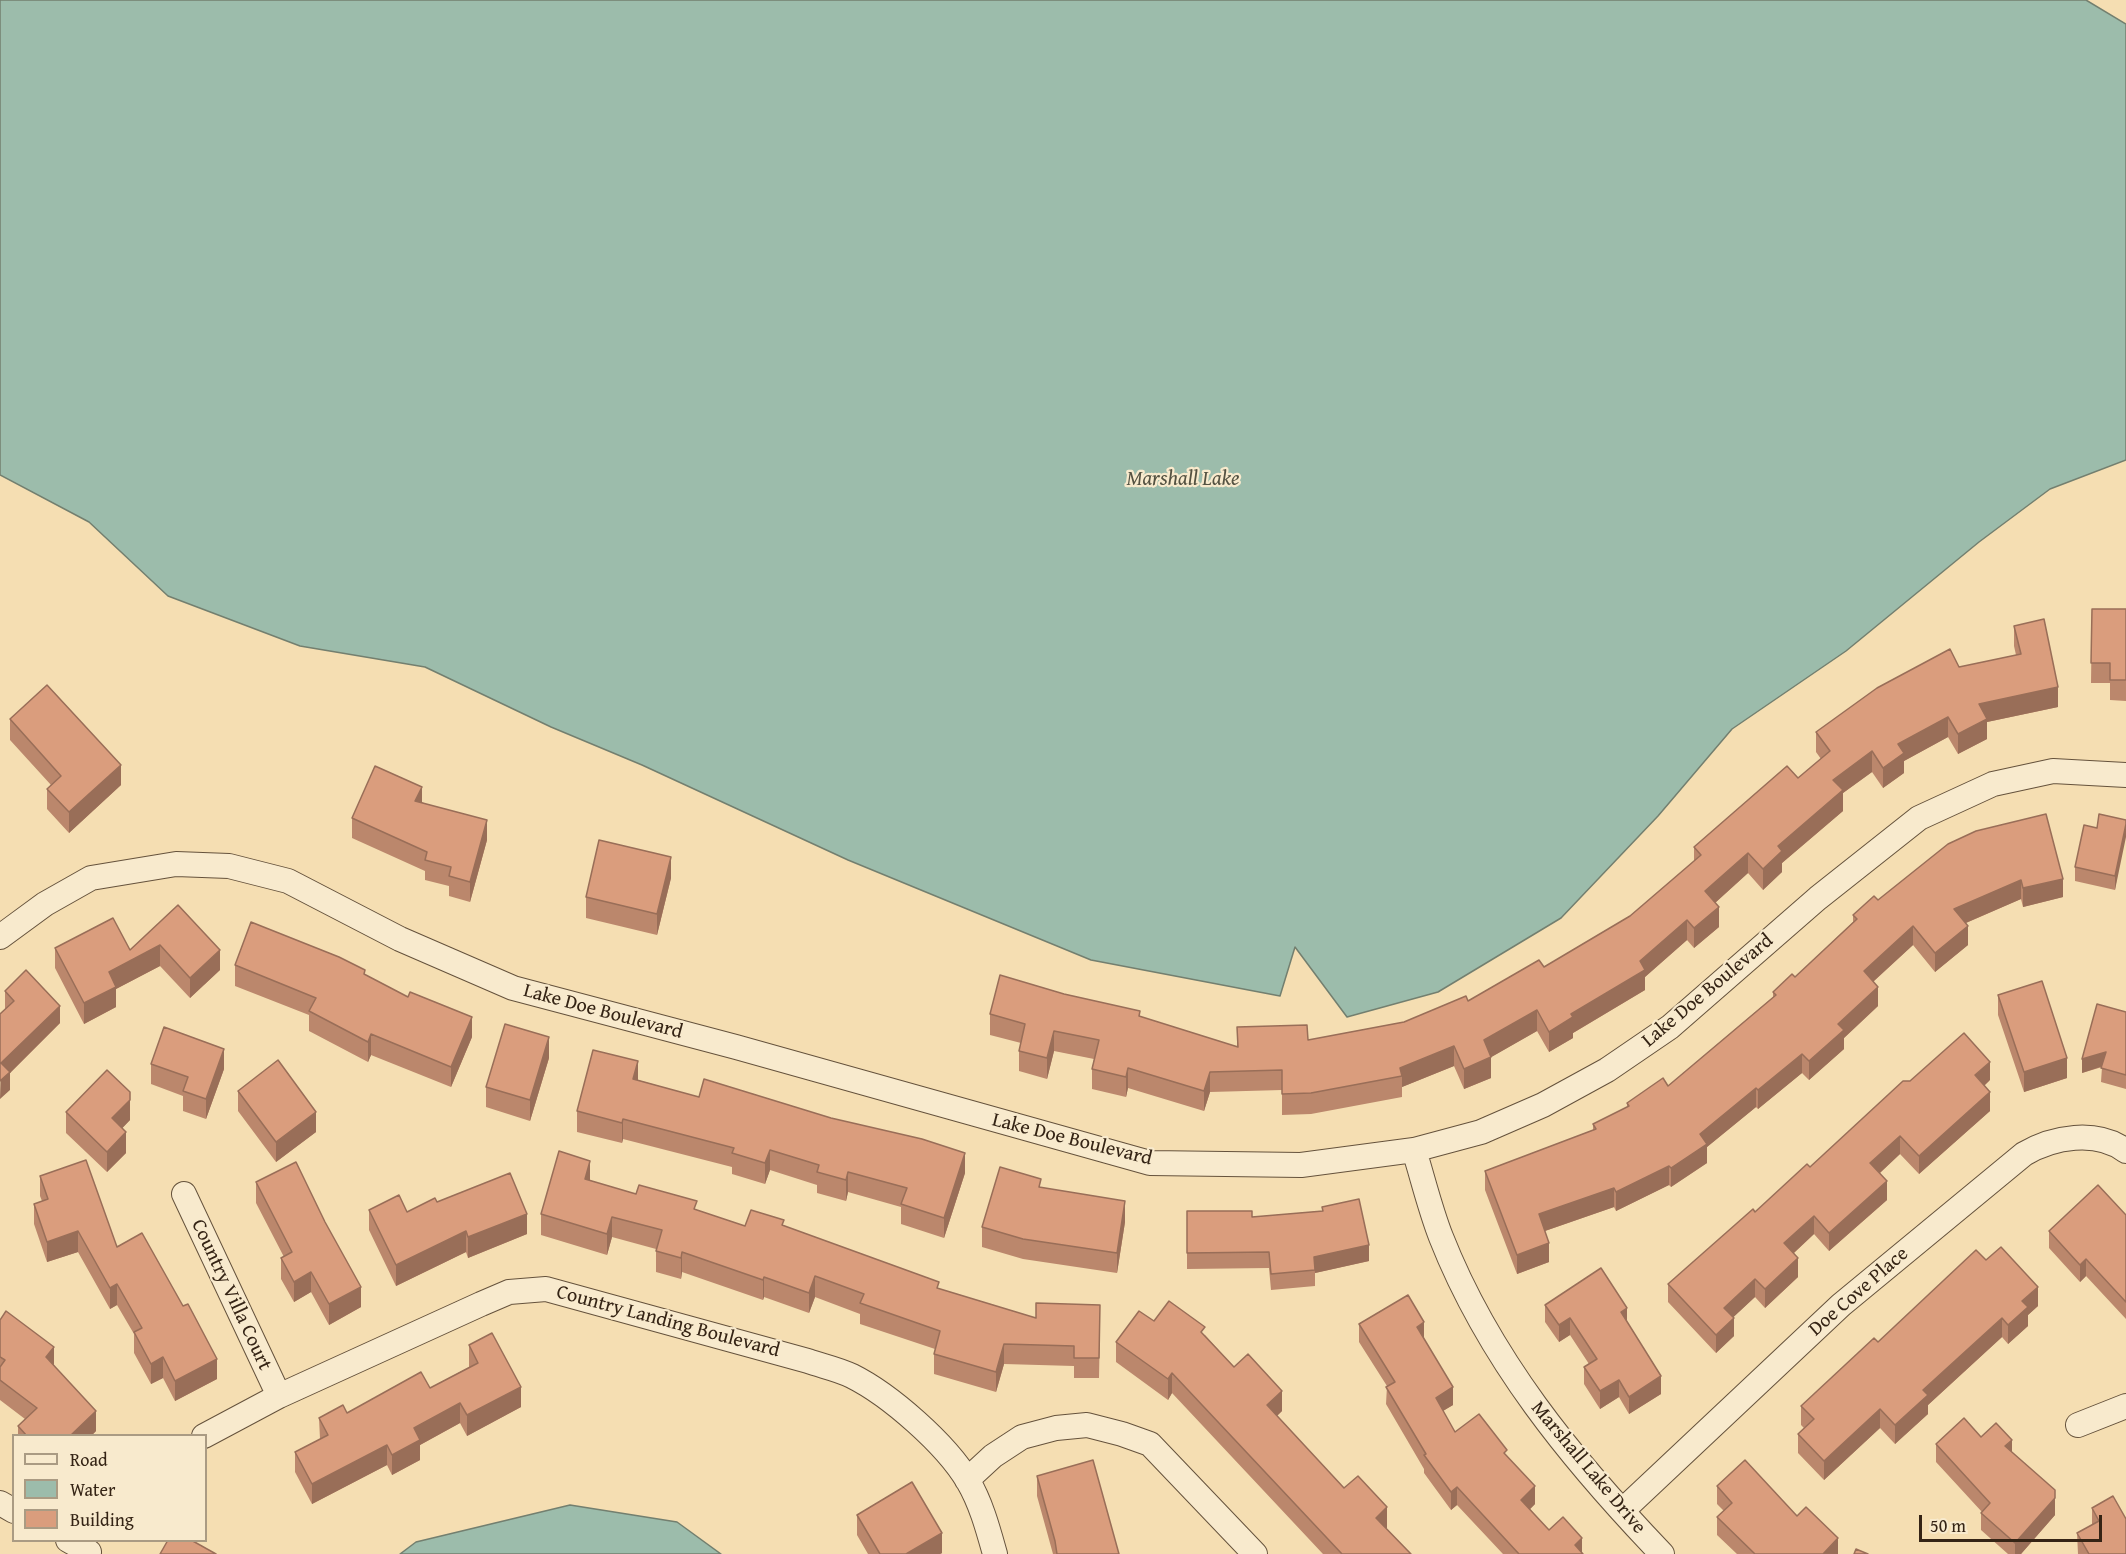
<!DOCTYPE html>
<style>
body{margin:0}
#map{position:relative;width:2126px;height:1554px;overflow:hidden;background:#f5deb2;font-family:"Gentium Book Plus",serif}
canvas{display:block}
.legend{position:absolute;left:12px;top:1434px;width:195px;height:108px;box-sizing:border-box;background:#f8eacd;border:2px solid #aa9b83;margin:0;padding:8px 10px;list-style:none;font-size:18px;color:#352415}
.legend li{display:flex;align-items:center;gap:12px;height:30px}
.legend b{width:30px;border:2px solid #aa9b83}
.scale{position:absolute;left:1919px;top:1515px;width:183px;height:27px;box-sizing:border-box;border:3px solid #352415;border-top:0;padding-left:8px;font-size:18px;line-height:21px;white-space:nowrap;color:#352415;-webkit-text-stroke:4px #f8eacd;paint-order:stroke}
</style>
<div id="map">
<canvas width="2126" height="1554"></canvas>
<ul class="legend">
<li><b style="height:8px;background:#f8eacd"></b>Road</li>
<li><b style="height:16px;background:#9cbcab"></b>Water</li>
<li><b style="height:16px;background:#da9d7d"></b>Building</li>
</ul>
<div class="scale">50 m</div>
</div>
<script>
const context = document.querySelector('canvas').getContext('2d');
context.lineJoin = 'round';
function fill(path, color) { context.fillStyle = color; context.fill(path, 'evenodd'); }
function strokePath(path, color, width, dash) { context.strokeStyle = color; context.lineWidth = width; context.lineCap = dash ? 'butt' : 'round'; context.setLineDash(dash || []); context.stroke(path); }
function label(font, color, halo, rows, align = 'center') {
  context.font = font + ' "Gentium Book Plus",serif'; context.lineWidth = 4.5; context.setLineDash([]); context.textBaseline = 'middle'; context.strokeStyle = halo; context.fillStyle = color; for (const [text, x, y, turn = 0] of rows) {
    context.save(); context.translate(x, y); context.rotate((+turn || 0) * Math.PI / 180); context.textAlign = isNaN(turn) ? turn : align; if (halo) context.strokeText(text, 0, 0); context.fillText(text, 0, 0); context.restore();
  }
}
const water = new Path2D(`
 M0 0H2086L2126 24V460L2050 489 1979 542 1846 651 1732 729 1658 816 1561 918 1438 992 1347 1017 1295 947 1280 996 1091 960 848 860 642 765 551 727 425 667 300 646 168 596 89 522 0 475Z
 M570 1505 677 1522 721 1554H400L416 1542Z`);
fill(water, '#9cbcab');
strokePath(water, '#737f6f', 1.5);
const minor = new Path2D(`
 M0 937 45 904 91 878 176 864 229 866 288 881 400 939 513 988 736 1047 1150 1163 1301 1165 1414 1150 1481 1132 1543 1105 1607 1070 1670 1027 1818 898 1919 818 1993 784 2053 771 2126 775
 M1414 1150C1423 1179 1430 1209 1441 1237 1489 1359 1572 1460 1662 1554
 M184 1194 279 1396
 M2078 1425 2126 1406
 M204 1436 279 1396 481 1304 509 1292 546 1289 808 1361C822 1366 838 1369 852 1376 890 1395 946 1444 968 1481 981 1503 988 1529 995 1554
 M967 1480 993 1456 1022 1437 1056 1428 1087 1425 1122 1434 1150 1444 1255 1554
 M0 1503 14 1511
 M1622 1511 1841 1305 2024 1154C2053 1137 2096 1129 2126 1151
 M68 1540 89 1552`);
strokePath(minor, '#65523c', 26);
strokePath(minor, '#f8eacd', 24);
fill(new Path2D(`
 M2092 609H2126V701L2110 700V683H2091Z
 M2014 626 2058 707 1987 722V739L1958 754 1948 737 1904 761V773L1883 788 1872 772 1843 793V811L1782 863V872L1763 890 1748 873 1715 903 1719 927 1694 948 1687 940 1645 977V990L1573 1033V1038L1549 1052 1537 1031 1491 1057V1078L1464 1089 1454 1066 1402 1087V1097L1311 1114 1282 1115V1090L1210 1092 1204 1111 1128 1088 1126 1097 1092 1089V1069L1094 1059 1054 1051 1047 1079 1019 1071V1051L1021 1043 990 1035V1014L1140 1017 1237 1047V1027L1308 1040 1404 1022 1468 1001 1544 967 1630 916 1694 861V847L1798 778 1821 759 1816 752V732L1959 667 2016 655 2014 646Z
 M10 719 121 785 69 833 47 809V789L51 785 10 740Z
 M422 802 487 840 470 902 449 896V886L425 880V871L352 838V818Z
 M2126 820 2115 890 2075 881V867Z
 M1948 844 2063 897 2023 907 2021 899 1966 923 1968 945 1935 972 1913 945 1873 982 1878 1006 1844 1038V1049L1809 1080 1802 1073 1758 1109 1756 1107 1707 1147V1163L1671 1187 1669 1185 1616 1211 1614 1207 1545 1231 1549 1262 1517 1274 1485 1190V1171L1593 1130V1124L1627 1108V1103L1668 1086 1773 997V992L1795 977 1853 922V915L1878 900Z
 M671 878 657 935 586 918V897Z
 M178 905 220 970 190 998 160 966 116 989V1007L84 1024 55 968V948L130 950Z
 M235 965 365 975 472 1037 451 1087 371 1055 368 1062 309 1031V1015L235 986Z
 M5 991 60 1023 10 1073V1090L5 1009Z
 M1998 995 2067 1078 2024 1092 1998 1015Z
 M2126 1012V1089L2101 1082 2102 1067 2082 1073Z
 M549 1058 530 1121 486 1107V1087Z
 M151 1064 224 1069 206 1119 183 1111V1096L151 1084Z
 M638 1080 965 1173 944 1238 901 1224V1207L848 1192 846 1201 817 1193V1185L770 1170 765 1184 732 1174V1167L623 1139 622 1143 577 1132V1111Z
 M1990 1080 1984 1086 1990 1111 1919 1174 1900 1154 1880 1173 1887 1200 1829 1251 1814 1234 1794 1253 1798 1277 1765 1308 1755 1297 1733 1317 1734 1336 1716 1353 1668 1302V1284L1810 1167Z
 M238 1091 316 1132 276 1162 238 1111Z
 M66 1112 130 1120 122 1128 126 1153 107 1172 66 1133Z
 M40 1176 117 1247 217 1379 175 1401 163 1378 151 1384 134 1353V1334L117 1305 110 1309 78 1252 47 1262 34 1224V1204L42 1201 40 1196Z
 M590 1181 636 1194 697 1210 745 1226H784L939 1289 1036 1318 1100 1325 1099 1378H1074V1366L1004 1364 996 1392 934 1374V1354L935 1349 860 1324V1314L815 1297 809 1313 764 1297 763 1300 682 1272 681 1279 656 1272V1249L612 1237 607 1255 541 1235V1214Z
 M256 1182 361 1307 329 1325 311 1292 294 1302 281 1279V1258L284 1257 256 1203Z
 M1041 1188 1125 1222 1117 1273 1023 1259 982 1247V1227Z
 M437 1202 527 1234 468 1258 466 1252 396 1286 369 1230V1210L407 1212Z
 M1322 1207 1369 1261 1315 1273V1286L1271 1290 1269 1268 1187 1269V1211L1252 1217 1322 1211Z
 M2126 1215V1319L2086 1276 2080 1282 2049 1248V1231Z
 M1986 1260 2038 1306 2028 1315V1326L2008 1344 2002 1337 1928 1405V1414L1895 1444 1880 1428 1824 1480 1798 1453V1434L1804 1428 1801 1425V1406L1878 1342Z
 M1545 1305 1627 1322 1661 1394 1629 1414 1619 1397 1600 1409 1584 1384V1367L1589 1364 1570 1335 1559 1342 1545 1322Z
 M0 1320 54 1365 96 1431 91 1436H18V1426L25 1419 0 1400Z
 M1154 1321 1205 1335 1234 1367 1282 1411 1277 1416 1344 1488 1387 1528H1386L1411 1554H1323L1172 1393 1168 1400 1116 1362V1342Z
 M1359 1324 1424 1339 1453 1405 1443 1411 1455 1432 1507 1456 1535 1504 1530 1509 1549 1530 1583 1554H1503L1457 1505 1451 1510 1424 1473V1469L1386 1404 1387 1386 1359 1342Z
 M469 1345 521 1407 467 1436 460 1423 420 1445V1460L392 1475 387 1465 312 1504 295 1472V1452L320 1439 319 1418 347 1413 430 1388 469 1367Z
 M1981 1437 2012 1453 2055 1515 2021 1554H2008L1981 1530V1513L1982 1512 1936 1462V1444Z
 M1037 1476 1119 1554H1053L1037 1496Z
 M1717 1486 1797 1516 1838 1554H1737L1717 1535V1517L1724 1511 1717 1504Z
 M2092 1508 2126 1554H2078L2077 1533 2092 1525Z
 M857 1515 942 1553 940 1554H868L857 1535Z`), '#bb876c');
fill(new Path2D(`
 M2058 687V707L1987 722V739L1958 754V734L1979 704Z
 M1948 717V737L1904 761V773L1883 788V768L1898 744Z
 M1872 751V772L1843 793V811L1782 863V872L1763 890V869L1778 846 1833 780Z
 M121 765V785L69 833V812Z
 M422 787V808L415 801Z
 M487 820V840L470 902V882Z
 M2126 824V837L2115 890V876Z
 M1748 853V873L1705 912V891Z
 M671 857V878L657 935V914Z
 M2063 879V897L2023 907V888Z
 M2021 880V899L1954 928V909Z
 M1719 907V927L1694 948V928Z
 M1687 920V940L1645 977V990L1573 1033V1038L1549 1052V1032L1640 961Z
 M1913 926V945L1864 990V971Z
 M1968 926V945L1935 972V953Z
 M160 945V966L116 989V1007L84 1024V1003L109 972Z
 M220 950V970L190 998V978Z
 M1878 987V1006L1844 1038V1049L1809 1080V1061L1838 1024Z
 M60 1006V1023L10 1073V1090L0 1099 1 1063Z
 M1537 1010V1031L1488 1059 1491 1057V1078L1464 1089V1069L1484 1040Z
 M472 1017V1037L451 1087V1067Z
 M1054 1031V1051L1047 1079V1058Z
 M371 1034V1055L368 1062V1042Z
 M549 1037V1058L530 1121V1100Z
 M1454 1046V1066L1402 1087V1076L1400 1068Z
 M224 1049V1069L206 1119V1099Z
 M2106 1052V1065L2082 1073V1059Z
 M1802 1054V1073L1758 1109V1090Z
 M2067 1058V1078L2024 1092V1072Z
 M638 1061V1082L633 1079Z
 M1990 1062V1080L1975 1094V1075Z
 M1128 1068V1088L1126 1097V1077Z
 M1210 1072V1092L1204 1111V1091Z
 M1756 1088V1107L1707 1147V1163L1671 1187V1168L1700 1134Z
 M1990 1092V1111L1919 1174V1156Z
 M130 1100V1120L112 1139V1118Z
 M316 1112V1132L276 1162V1142Z
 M623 1119V1139L622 1143V1123Z
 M126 1132V1153L107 1172V1152Z
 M1900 1136V1154L1870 1182V1163Z
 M770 1150V1170L765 1184V1163Z
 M965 1153V1173L944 1238V1218Z
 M590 1161V1181L585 1179Z
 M1669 1166V1185L1616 1211V1192Z
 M848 1172V1192L846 1201V1180Z
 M1887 1181V1200L1829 1251V1233Z
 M1614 1188V1207L1539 1233V1214Z
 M1125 1201V1222L1117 1273V1253Z
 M527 1214V1234L468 1258V1237Z
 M1814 1216V1234L1784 1262V1243Z
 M612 1217V1237L607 1255V1234Z
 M78 1231V1252L47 1262V1242Z
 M466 1231V1252L396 1286V1265Z
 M1549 1243V1262L1517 1274V1255Z
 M1369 1245V1261L1315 1273 1314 1257Z
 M682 1252V1272L681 1279V1258Z
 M1798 1258V1277L1765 1308V1289Z
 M2086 1259V1276L2080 1282V1265Z
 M311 1272V1292L294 1302V1282Z
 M815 1276V1297L809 1313V1293Z
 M764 1277V1297L763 1300V1280Z
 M1755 1279V1297L1724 1326V1308Z
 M117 1284V1305L110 1309V1288Z
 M361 1287V1307L329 1325V1304Z
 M2038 1287V1306L2028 1315V1326L2008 1344V1325L2022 1301Z
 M1627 1308V1325L1621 1312Z
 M1570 1318V1335L1559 1342V1325Z
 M1734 1318V1336L1716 1353V1335Z
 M2002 1318V1337L1928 1405V1414L1895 1444V1425L1923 1390Z
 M1424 1322V1340L1417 1327Z
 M1004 1344V1364L996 1392V1372Z
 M54 1347V1367L46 1357Z
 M163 1357V1378L151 1384V1364Z
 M217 1359V1379L175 1401V1381Z
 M1172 1373V1393L1168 1400V1379Z
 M1661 1376V1394L1629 1414V1397Z
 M1619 1380V1397L1600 1409V1391Z
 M521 1387V1407L467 1436V1415Z
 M1453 1387V1405L1436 1415V1398Z
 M1282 1391V1411L1267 1425V1405Z
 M460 1403V1423L420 1445V1460L392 1475V1455L414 1428Z
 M1880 1409V1428L1824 1480V1461Z
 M96 1411V1431L91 1436H70Z
 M2012 1440V1457L2005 1446Z
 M387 1445V1465L312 1504V1484Z
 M1535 1486V1504L1521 1518V1500Z
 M1457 1487V1505L1451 1510V1492Z
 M2055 1498V1515L2021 1554H2015V1543Z
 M1387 1507V1528L1376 1538V1518Z
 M942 1533V1553L940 1554H906Z
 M1582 1538V1554L1575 1545Z
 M1838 1538V1554H1823Z`), '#996e58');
const building = new Path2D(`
 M2092 609H2126V680H2110V663H2091Z
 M2044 619 2058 687 1979 704 1987 719 1958 734 1948 717 1898 744 1904 753 1883 768 1872 751 1833 780 1843 790 1778 846 1782 851 1763 869 1748 853 1705 891 1719 907 1694 928 1687 920 1640 961 1645 970 1571 1014 1573 1017 1549 1032 1537 1010 1484 1040 1491 1057 1464 1069 1454 1046 1400 1068 1402 1076 1311 1093 1282 1094V1070L1210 1072 1204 1091 1128 1068 1126 1077 1092 1069 1099 1040 1054 1031 1047 1058 1019 1051 1025 1024 990 1014 1000 975 1064 994 1140 1011 1139 1016 1238 1047 1237 1027 1307 1025 1308 1040 1404 1022 1466 996 1468 1001 1539 960 1544 967 1630 916 1701 855 1694 847 1787 766 1798 778 1830 751 1816 732 1877 688 1950 649 1959 667 2021 654 2014 626Z
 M47 685 121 765 69 812 47 789 61 776 10 719Z
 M375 766 422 787 415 801 487 820 470 882 449 876 451 867 425 860 427 852 352 818Z
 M2046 814 2063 879 2023 888 2021 880 1954 909 1968 926 1935 953 1913 926 1864 971 1878 987 1838 1024 1844 1030 1809 1061 1802 1054 1758 1090 1756 1088 1700 1134 1707 1144 1671 1168 1669 1166 1616 1192 1614 1188 1539 1214 1549 1243 1517 1255 1485 1171 1596 1129 1593 1124 1629 1106 1627 1103 1663 1078 1668 1086 1776 995 1773 992 1792 974 1795 977 1857 919 1853 915 1874 896 1878 900 1948 844 1976 831Z
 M2099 814 2126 820V824L2115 876 2075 867 2084 825 2097 828Z
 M599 840 671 857 657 914 586 897Z
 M178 905 220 950 190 978 160 945 109 972 116 987 84 1003 55 948 113 918 130 950Z
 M251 922 339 957 365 970 364 974 408 997 410 992 472 1017 451 1067 371 1034 368 1042 309 1011 316 998 235 965Z
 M26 970 60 1006 1 1063 10 1072 0 1081V1014L14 1001 5 991Z
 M2042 981 2067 1058 2024 1072 1998 995Z
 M2097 1004 2126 1012V1075L2101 1068 2106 1052 2082 1059Z
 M505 1024 549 1037 530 1100 486 1087Z
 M164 1027 224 1049 206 1099 183 1091 188 1077 151 1064Z
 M1964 1033 1990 1062 1975 1075 1990 1092 1919 1156 1900 1136 1870 1163 1887 1181 1829 1233 1814 1216 1784 1243 1798 1258 1765 1289 1755 1279 1724 1308 1734 1318 1716 1335 1668 1284 1753 1209 1755 1212 1807 1164 1810 1167 1903 1081H1910Z
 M593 1050 638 1061 633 1079 699 1097 704 1079 831 1118 922 1139 965 1153 944 1218 901 1204 907 1188 848 1172 846 1180 817 1172 819 1165 770 1150 765 1163 732 1153 734 1148 623 1119 622 1123 577 1111Z
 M278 1060 316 1112 276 1142 238 1091Z
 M107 1070 130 1092V1100L112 1118 126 1132 107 1152 66 1112Z
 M559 1151 590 1161 585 1179 636 1194 639 1185 697 1201 694 1209 745 1226 751 1210 784 1220 782 1225 939 1282 937 1288 1036 1318V1303L1100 1305 1099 1358H1074V1346L1004 1344 996 1372 934 1354 940 1331 860 1303 864 1294 815 1276 809 1293 764 1277 763 1280 682 1252 681 1258 656 1251 662 1230 612 1217 607 1234 541 1214Z
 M86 1160 117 1247 142 1233 183 1306 188 1304 217 1359 175 1381 163 1357 151 1364 134 1332 142 1328 117 1284 110 1288 78 1231 47 1242 34 1204 48 1199 40 1176Z
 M296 1162 325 1222 361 1287 329 1304 311 1272 294 1282 281 1258 292 1252 256 1182Z
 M1000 1167 1041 1179 1039 1187 1125 1201 1117 1253 1023 1239 982 1227Z
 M510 1173 527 1214 468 1237 466 1231 396 1265 369 1210 399 1195 407 1212 435 1198 437 1202Z
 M2098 1185 2126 1215V1302L2086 1259 2080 1265 2049 1231Z
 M1359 1199 1369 1245 1314 1257 1315 1270 1271 1274 1269 1252 1187 1253V1211H1252V1217L1323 1211 1322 1207Z
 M2001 1247 2038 1287 2022 1301 2028 1307 2008 1325 2002 1318 1923 1390 1928 1395 1895 1425 1880 1409 1824 1461 1798 1434 1814 1419 1801 1406 1874 1338 1878 1342 1976 1250 1986 1260Z
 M1601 1268 1627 1308 1621 1312 1661 1376 1629 1397 1619 1380 1600 1391 1584 1367 1597 1359 1570 1318 1559 1325 1545 1305Z
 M1408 1295 1424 1322 1417 1327 1453 1387 1436 1398 1455 1432 1479 1414 1507 1450 1504 1453 1535 1486 1521 1500 1549 1530 1563 1517 1582 1538 1575 1545 1583 1554H1519L1457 1487 1451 1492 1424 1455 1426 1454 1386 1387 1395 1382 1359 1324Z
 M1169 1301 1205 1327 1201 1332 1234 1367 1248 1354 1282 1391 1267 1405 1344 1488 1358 1476 1387 1507 1376 1518 1411 1554H1342L1172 1373 1168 1379 1116 1342 1139 1311 1154 1321Z
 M6 1311 54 1347 46 1357 96 1411 70 1436H27L18 1426 37 1408 0 1380V1367L5 1360 0 1357V1320Z
 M492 1333 521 1387 467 1415 460 1403 414 1428 420 1440 392 1455 387 1445 312 1484 295 1452 328 1435 319 1418 343 1405 347 1413 421 1372 430 1388 478 1363 469 1345Z
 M1964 1418 1981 1437 1996 1423 2012 1440 2005 1446 2055 1490V1498L2015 1543 1981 1513 1990 1503 1936 1444Z
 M1093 1460 1119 1554H1057L1055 1541 1037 1476Z
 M1745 1460 1797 1516 1806 1507 1838 1538 1823 1554H1755L1717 1517 1732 1503 1717 1486Z
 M912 1482 942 1533 906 1554H880L857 1515Z
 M2113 1496 2126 1519V1554H2089L2077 1533 2099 1521 2092 1508Z
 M168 1540H191L216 1554H160Z
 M1856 1549 1868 1554H1854Z`);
fill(building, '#da9d7d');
strokePath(building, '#996e58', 1.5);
label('20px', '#352415', '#f8eacd', [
 ["Lake Doe Boulevard",1708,991,-40],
 ["Lake Doe Boulevard",603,1012,15],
 ["Lake Doe Boulevard",1072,1140,14],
 ["Doe Cove Place",1859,1292,-41],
 ["Country Villa Court",231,1295,65],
 ["Country Landing Boulevard",668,1322,15],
 ["Marshall Lake Drive",1588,1468,50]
]);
label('italic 21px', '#545242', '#f8eacd', [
 ["Marshall Lake",1183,480]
]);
</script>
